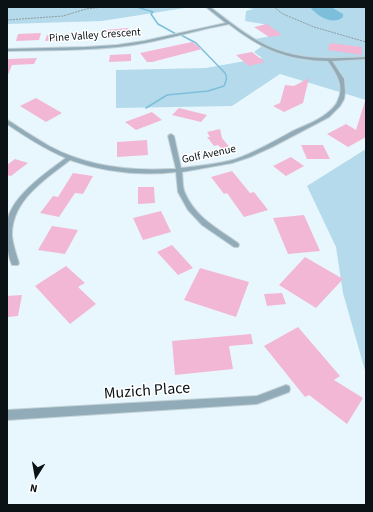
<!DOCTYPE html>
<style>
body{margin:0}
#map{position:relative;width:373px;height:512px;overflow:hidden;background:#e8f7fd;font-family:"Source Sans 3",sans-serif}
canvas{display:block}
.frame{position:absolute;inset:0;border:8px solid #0a1216;pointer-events:none}
.north{position:absolute;left:16px;top:456px;width:40px;height:40px;-webkit-text-stroke:3px #fff;paint-order:stroke;rotate:191deg;font-size:11px;font-weight:700;line-height:16px;text-align:center;color:#0a1216}
.north::after{content:'';display:block;margin:auto;width:14px;height:18px;background:#0a1216;clip-path:polygon(50% 0,100% 100%,50% 72%,0 100%)}
</style>
<div id="map">
<canvas width="373" height="512"></canvas>
<div class="frame"></div>
<div class="north">N</div>
</div>
<script>
const context = document.querySelector('canvas').getContext('2d');
context.lineJoin = 'round';
function fill(path, color) { context.fillStyle = color; context.fill(path, 'evenodd'); }
function strokePath(path, color, width, dash) { context.strokeStyle = color; context.lineWidth = width; context.lineCap = dash ? 'butt' : 'round'; context.setLineDash(dash || []); context.stroke(path); }
function label(font, color, halo, rows, align = 'center') {
  context.font = font + ' "Source Sans 3",sans-serif'; context.lineWidth = 3; context.setLineDash([]); context.textBaseline = 'middle'; context.strokeStyle = halo; context.fillStyle = color; for (const [text, x, y, turn = 0] of rows) {
    context.save(); context.translate(x, y); context.rotate((+turn || 0) * Math.PI / 180); context.textAlign = isNaN(turn) ? turn : align; if (halo) context.strokeText(text, 0, 0); context.fillText(text, 0, 0); context.restore();
  }
}
fill(new Path2D(`
 M7 7H191L102 21 7 24Z
 M240 7H366V100L280 74 232 106 116 108V70L206 68 262 58 254 52 262 46 255 41V39L271 36 269 28 263 24 245 21 246 11 254 9Z
 M366 149V374L343 293 336 247 307 186Z`), '#b4daeb');
fill(new Path2D(`
 M310 7H331L343 14V17C333 26 317 16 310 7Z`), '#7dbfdb');
strokePath(new Path2D(`
 M137 7 153 12 151 14 158 24 176 34
 M146 108 167 95 208 91 224 86C226 81 228 77 225 73L196 43 181 35`), '#7dbfdb', 1.5);
fill(new Path2D(`
 M267 24 282 35 269 37 254 27Z
 M128 28 131 36 107 38 104 30Z
 M41 33 39 40 16 41 18 34Z
 M64 34 63 40 45 41 47 35Z
 M192 42 202 49 152 62H147L140 53Z
 M330 43 362 47V55L328 50Z
 M252 52 265 62 249 66 236 55Z
 M131 54V61L109 62 110 55Z
 M37 58 34 64 12 65 7 77V59Z
 M309 78 303 103 284 112 273 106 280 103 285 85 294 86Z
 M36 98 62 113 46 122 20 106Z
 M365 101H366V137L348 147 327 134 346 124 356 130Z
 M179 108 207 115 201 122 172 115Z
 M152 112 162 120 136 130 125 122Z
 M220 129 222 138 231 149 224 151 218 145 214 146 207 137H210L207 132Z
 M147 140 148 155 117 157V142Z
 M301 145H323L330 159H307Z
 M291 157 304 166 286 176 273 166Z
 M15 159 28 163 11 176 7 175V165Z
 M232 171 250 193 254 192 268 210 244 217 227 193 224 194 211 177Z
 M73 173 93 176 83 194 75 193 59 217 40 213 53 196 58 197Z
 M138 187H154L155 203 138 204Z
 M161 211 171 232 143 240 133 218Z
 M304 215 320 251 288 254 273 218Z
 M52 226 78 230 65 254 38 250Z
 M172 245 193 268 178 275 157 252Z
 M305 257 343 279 316 308 279 285Z
 M66 266 85 283 78 287 96 304 70 324 35 286Z
 M200 268 249 282 236 317 184 300Z
 M282 293 286 304 267 306 264 294Z
 M22 295 18 316 7 317V296Z
 M298 327 340 376 334 380 363 398 347 424 309 395 305 397 264 346Z
 M251 334 253 344 229 346 233 369 175 375 172 341Z`), '#f2b7d4');
const street = new Path2D(`
 M206 7H210C226 19 240 31 258 41 292 61 328 59 366 57V59L332 61 344 79 345 92 344 99 340 106 329 117 272 147 250 157 232 163 182 172C183 178 182 187 185 193 195 217 218 229 238 243L239 245 238 247H234L202 225 188 210 178 192 176 172C140 176 104 172 70 160 46 179 11 200 12 236 13 245 16 254 19 263L18 265H12C8 256 7 245 7 235 7 231 6 227 7 223 10 197 47 172 66 158 45 149 26 137 7 124V120C13 123 18 127 23 130 31 135 40 141 49 146 86 166 128 171 170 169H176L168 136 169 135 171 134 174 136 181 168C199 166 219 164 236 159 255 152 273 142 291 132 303 126 316 122 326 114 331 110 336 106 338 100 345 85 336 73 328 61 286 60 261 49 229 24 196 30 165 40 133 45 91 51 49 50 7 51V49L86 47 117 45 144 41 226 23Z
 M286 385 289 386 290 389 289 392 257 404 7 420V410L257 396Z`);
strokePath(street, '#c4d2d8', 2);
strokePath(new Path2D(`
 M274 7 283 14 314 27 366 42
 M7 20 63 16 86 9 104 7`), '#8d9a9f', 1, [2, 1]);
fill(street, '#91acb8');
label('11px', '#0a1216', '#fff', [
 ["Pine Valley Crescent",95,36,-4],
 ["Golf Avenue",209,155,-12]
]);
label('16px', '#0a1216', '#fff', [
 ["Muzich Place",147,392,-4]
]);
</script>
